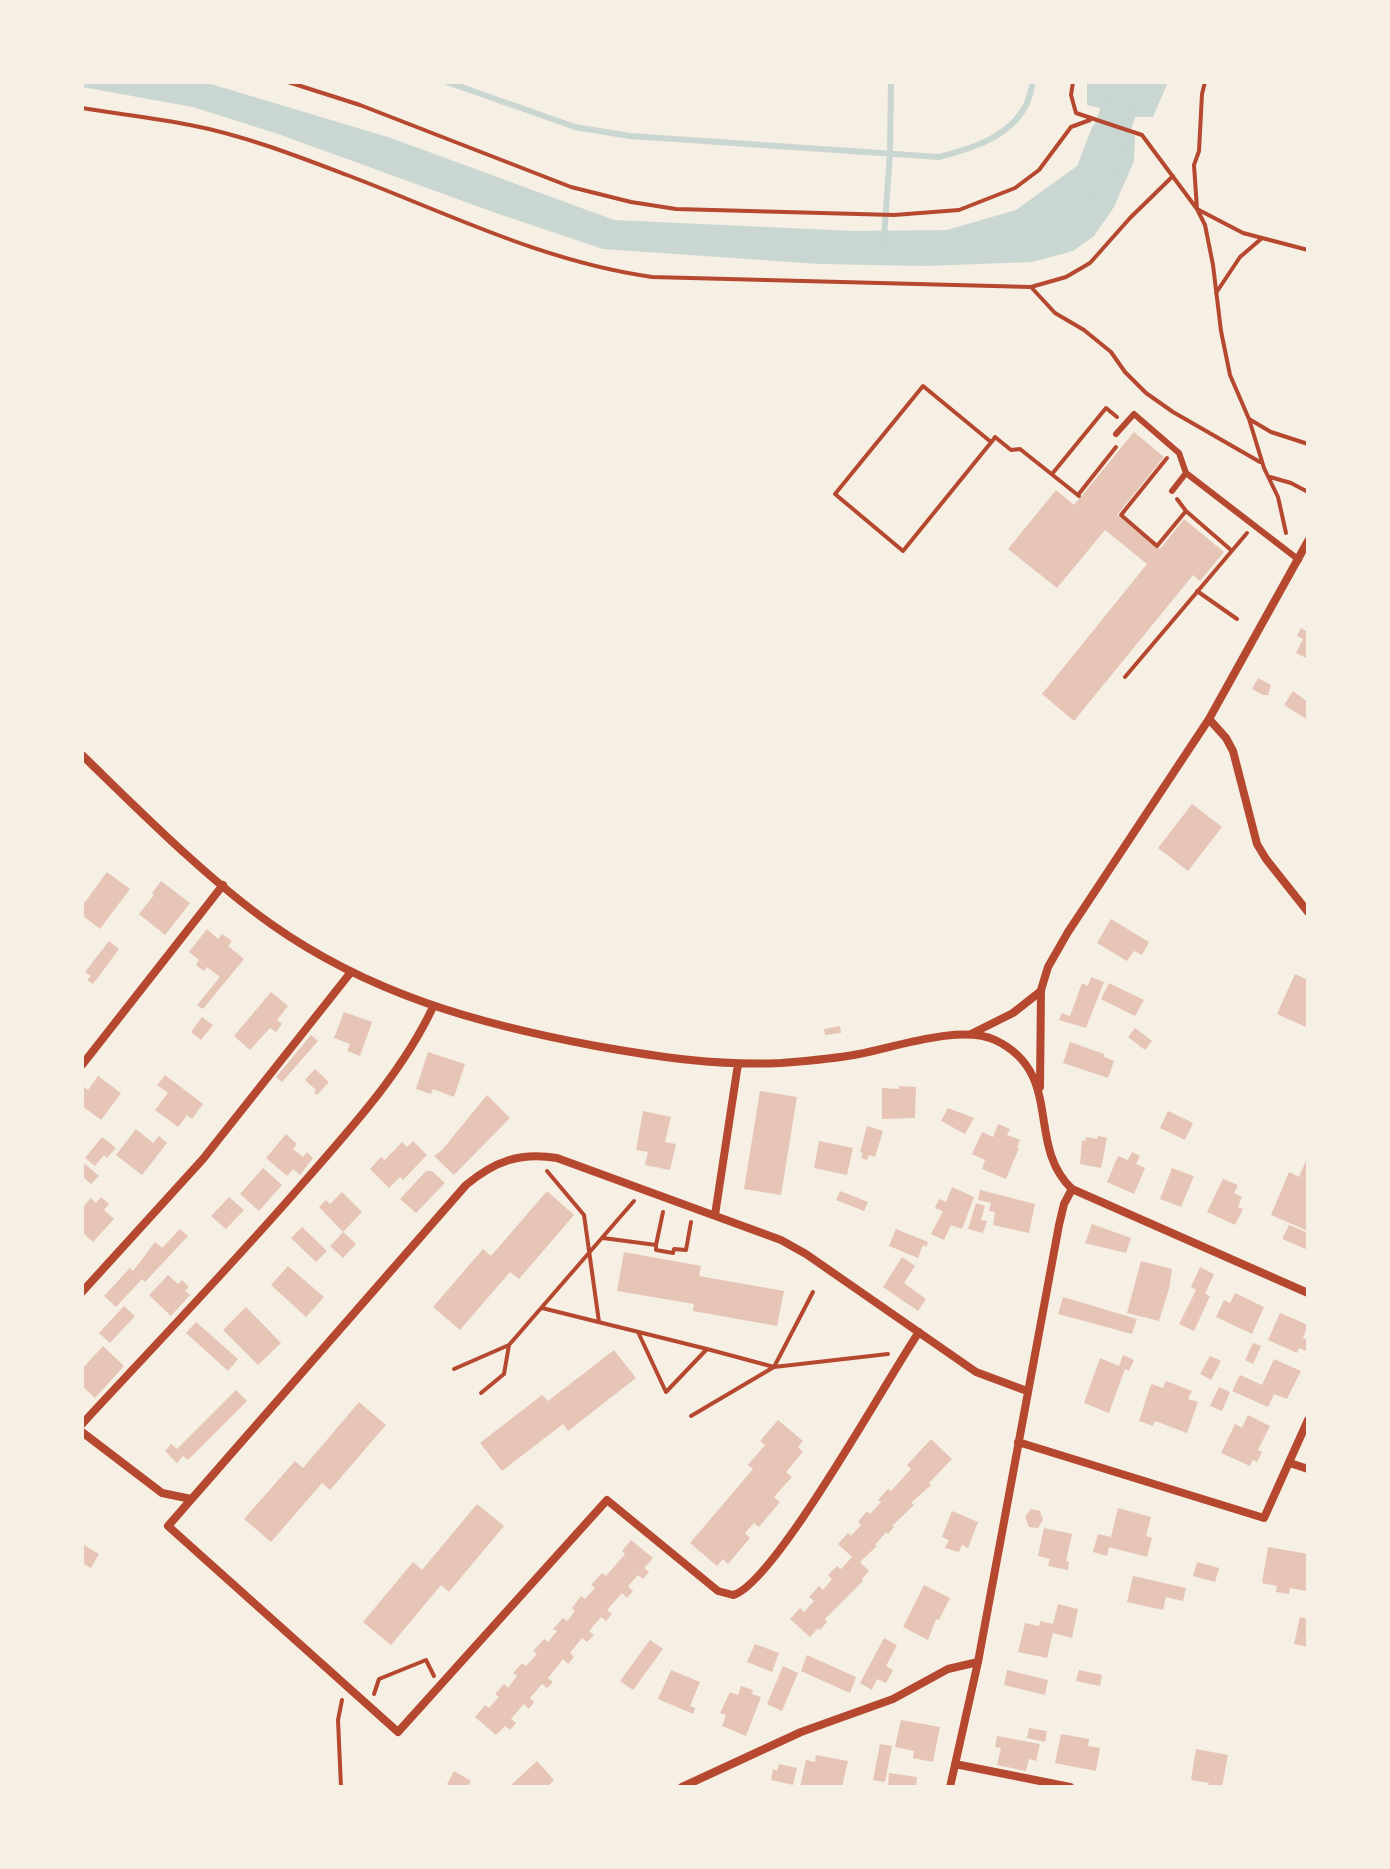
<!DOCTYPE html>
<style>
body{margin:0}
#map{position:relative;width:1390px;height:1869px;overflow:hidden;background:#f6efe4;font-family:"Asap Condensed",sans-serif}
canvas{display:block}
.frame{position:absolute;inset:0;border:84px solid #f6efe4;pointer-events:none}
</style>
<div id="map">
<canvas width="1390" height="1869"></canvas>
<div class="frame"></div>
</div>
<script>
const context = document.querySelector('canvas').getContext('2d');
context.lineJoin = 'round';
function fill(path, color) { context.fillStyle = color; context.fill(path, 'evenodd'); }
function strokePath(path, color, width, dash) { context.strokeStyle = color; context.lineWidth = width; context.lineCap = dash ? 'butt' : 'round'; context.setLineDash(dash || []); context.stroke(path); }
fill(new Path2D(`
 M82 82H204L391 138 614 220 854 231 947 230 1016 210 1077 166 1093 125 1135 135 1134 161 1114 207 1094 236 1073 251 1032 262 925 266 820 264 603 249 496 213 278 134 193 107 82 87Z
 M1087 82H1168L1153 117H1136L1087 105Z`), '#c9d6d2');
strokePath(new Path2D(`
 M447 82 575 127 630 136 939 157C970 149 1008 138 1025 107 1029 100 1031 90 1033 82
 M884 238 890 152 891 82`), '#c9d6d2', 6);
strokePath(new Path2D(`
 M1096 176 1118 112`), '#c9d6d2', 36);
fill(new Path2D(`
 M1134 432 1164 457 1117 515 1160 549 1184 519 1224 552 1200 581 1193 575 1074 721 1042 694 1147 564 1105 530 1057 588 1008 549 1056 490 1074 505Z
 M1301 628 1308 632V659L1296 653 1303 639 1297 636Z
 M1258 678 1271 685 1268 695H1263L1252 689Z
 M1293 691 1308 702V720L1284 705Z
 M1192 804 1222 827 1188 871 1158 848Z
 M107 872 130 889 100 929 82 915V906Z
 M161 881 190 903 165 935 139 914 154 895 152 893Z
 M1111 919 1149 942 1142 955 1134 951 1127 961 1097 943Z
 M207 929 218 939 222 934 232 941 228 946 244 959 203 1009 197 1005 220 977 207 967 204 971 196 965 199 960 189 952Z
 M109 941 119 949 93 984 87 980 91 976 85 972Z
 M1295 974 1308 980V1028L1277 1014Z
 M1091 977 1104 982 1086 1028 1059 1020 1062 1013 1070 1016 1082 983 1088 986Z
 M1109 983 1144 1000 1135 1016 1101 999Z
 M271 992 288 1006 277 1020 282 1024 276 1032 270 1028 250 1050 234 1036Z
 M344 1012 372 1022 360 1056 347 1051 350 1044 334 1038Z
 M202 1017 213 1025 201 1040 191 1032Z
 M840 1026 841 1033 825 1035 824 1029Z
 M1135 1028 1152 1041 1145 1050 1128 1037Z
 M311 1035 318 1041 282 1082 276 1077Z
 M1070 1042 1104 1054V1057L1114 1061 1108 1078 1063 1063Z
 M428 1052 465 1064 454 1097 433 1089 431 1094 416 1089Z
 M315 1069 329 1082 317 1095 314 1093 316 1090 305 1080Z
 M165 1075 203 1104 192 1119 187 1115 178 1127 155 1110 168 1093 157 1085Z
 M98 1076 121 1093 101 1120 82 1106V1085L88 1090Z
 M899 1086 916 1087 915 1118 882 1119V1088L899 1089Z
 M760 1091 797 1097 781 1195 744 1189Z
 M487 1095 510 1118 454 1175 434 1156 442 1150Z
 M948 1108 974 1118 965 1134 941 1121Z
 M643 1111 671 1117 665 1142 676 1144 670 1170 645 1165 648 1152 636 1150Z
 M1168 1111 1193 1123 1185 1140 1160 1128Z
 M998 1124 1010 1129 1007 1135 1020 1140 1017 1147 1019 1148 1006 1179 982 1169 985 1160 972 1154 982 1132 993 1137Z
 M867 1126 883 1131 875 1157 869 1155 867 1160 861 1158 863 1153 860 1152Z
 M136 1129 153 1143 159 1136 167 1143 142 1175 116 1155Z
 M286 1134 297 1144 293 1149 303 1157 307 1152 313 1158 300 1175 293 1169 287 1176 266 1158Z
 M1098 1136 1107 1138 1101 1168 1080 1164 1082 1140 1085 1141 1086 1137 1097 1139Z
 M102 1137 116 1148 107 1158 104 1155 95 1166 85 1158Z
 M413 1141 427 1155 403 1180 400 1177 389 1188 370 1169 381 1157 385 1160 402 1142 407 1147Z
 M819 1141 853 1148 847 1175 814 1168Z
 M1132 1152 1140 1156 1136 1164 1145 1168 1134 1194 1107 1182 1118 1156 1128 1160Z
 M1308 1156V1231L1271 1215 1289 1172 1299 1177Z
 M85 1164 99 1176 91 1184 82 1176V1167Z
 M263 1168 282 1185 259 1211 240 1194Z
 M1172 1168 1194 1176 1181 1207 1160 1199Z
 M426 1171H432L445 1183 416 1213 400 1199Z
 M1223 1179 1238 1185 1234 1193 1242 1197 1238 1207 1243 1209 1235 1225 1207 1212Z
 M952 1187 974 1197 962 1229 951 1225 944 1240 931 1234 943 1211 935 1208 939 1199 946 1202Z
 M980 1190 1035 1204 1029 1233 993 1225 995 1212 989 1211 991 1203 978 1200Z
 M547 1191 574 1215 519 1279 510 1272 460 1330 433 1307 483 1249 491 1256Z
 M840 1191 868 1202 864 1211 836 1200Z
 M342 1192 362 1212 343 1232 319 1207 326 1200 330 1204Z
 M101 1197 109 1204 104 1210 114 1219 93 1242 82 1232V1208L91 1198 96 1203Z
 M229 1197 244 1210 226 1229 211 1216Z
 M976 1203 985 1206 981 1220 987 1221 983 1233 968 1229Z
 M1092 1224 1131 1238 1126 1253 1085 1243Z
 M1289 1225 1308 1233V1250L1282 1239Z
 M302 1227 327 1251 316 1262 291 1238Z
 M180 1229 188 1236 145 1282 142 1279 116 1307 104 1296 130 1268 133 1271 155 1242 162 1248Z
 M896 1229 928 1242 926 1247 923 1245 918 1258 889 1246Z
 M343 1232 356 1244 343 1258 330 1246Z
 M624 1252 701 1266 699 1276 784 1291 777 1326 693 1311 694 1304 617 1291Z
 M902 1257 915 1266 904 1283 926 1299 918 1311 883 1287Z
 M1141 1261 1172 1269 1169 1289 1159 1321 1127 1313Z
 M288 1266 324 1297 306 1317 271 1285Z
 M1200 1267 1214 1274 1205 1294 1210 1296 1194 1331 1179 1324 1196 1290 1191 1287Z
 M168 1275 178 1284 182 1280 189 1287 185 1291 190 1295 171 1316 149 1295Z
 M1235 1293 1264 1307 1252 1334 1216 1317 1224 1300 1230 1303Z
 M1063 1297 1137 1319 1132 1334 1058 1314Z
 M124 1306 135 1316 110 1343 99 1333Z
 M246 1307 281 1343 258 1365 223 1330Z
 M1280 1313 1308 1325 1303 1338 1308 1340 1306 1351 1299 1348 1297 1353 1268 1340Z
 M196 1322 238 1359 228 1371 186 1333Z
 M1253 1343 1261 1346 1253 1364 1245 1360Z
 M103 1346 124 1366 95 1398 82 1386V1369Z
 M614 1350 636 1378 568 1431 563 1424 502 1471 480 1443 542 1395 548 1401Z
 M1123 1355 1134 1360 1129 1371 1125 1369 1109 1413 1084 1403 1100 1358 1119 1366Z
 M1210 1356 1221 1361 1211 1380 1200 1374Z
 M1274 1359 1301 1371 1287 1399 1274 1394 1268 1407 1232 1391 1240 1375 1262 1385Z
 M1166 1381 1192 1391 1188 1399 1198 1402 1187 1433 1155 1421 1153 1426 1139 1421 1150 1387 1152 1384 1163 1388Z
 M1219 1387 1230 1392 1222 1411 1210 1406Z
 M236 1390 247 1401 188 1460 183 1456 177 1463 165 1451 171 1444 177 1449Z
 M359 1402 386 1425 330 1490 322 1483 271 1542 244 1519 295 1461 303 1468Z
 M1248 1415 1270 1426 1258 1450 1262 1452 1257 1462 1253 1460 1250 1466 1221 1453 1235 1424 1242 1428Z
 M778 1420 803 1441 798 1447 803 1452 786 1472 792 1477 774 1497 780 1502 759 1527 754 1523 745 1533 750 1538 728 1564 723 1559 717 1566 690 1543 753 1469 748 1465 765 1445 760 1441Z
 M931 1439 952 1459 929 1483 931 1485 911 1503 914 1505 892 1526 894 1527 888 1534 886 1532 875 1545 877 1546 860 1562 869 1571 862 1579 863 1581 825 1619 827 1622 820 1630 818 1628 810 1637 790 1619 800 1608 804 1612 814 1601 809 1597 819 1586 823 1590 832 1579 828 1575 837 1566 841 1569 852 1557 838 1544 848 1533 851 1536 861 1525 858 1522 867 1511 870 1514 881 1502 878 1500 888 1489 891 1491 911 1469 907 1465Z
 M477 1504 504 1526 449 1592 441 1585 391 1645 363 1622 413 1562 422 1570Z
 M1118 1508 1151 1517 1146 1536 1152 1538 1147 1557 1109 1547 1107 1556 1093 1552 1098 1534 1111 1537Z
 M1031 1509 1040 1511 1043 1520 1038 1528 1029 1527 1025 1517Z
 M952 1511 978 1522 968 1548 962 1545 959 1552 945 1548 949 1540 942 1537Z
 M1044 1528 1072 1534 1066 1561 1069 1562 1068 1570 1048 1566 1050 1559 1038 1556Z
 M631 1540 653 1558 644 1568 649 1572 643 1579 638 1575 628 1586 633 1591 627 1598 622 1593 607 1610 612 1614 606 1621 601 1617 589 1631 594 1635 587 1642 582 1638 570 1653 574 1657 568 1664 563 1659 548 1678 553 1682 547 1688 542 1684 530 1698 534 1702 529 1709 524 1704 511 1719 516 1723 510 1730 505 1726 496 1735 475 1717 485 1705 489 1708 499 1697 495 1694 504 1684 508 1688 517 1676 513 1673 522 1663 526 1666 537 1654 533 1651 544 1639 548 1642 557 1631 553 1629 563 1618 567 1621 575 1611 572 1608 581 1596 585 1599 595 1588 591 1585 602 1573 606 1576 625 1554 622 1551Z
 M82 1544 99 1554 91 1568 82 1563Z
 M1268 1547 1308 1554 1306 1591 1290 1588 1289 1594 1276 1592 1277 1586 1262 1583Z
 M1197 1562 1219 1568 1215 1582 1193 1576Z
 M1133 1576 1186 1588 1183 1601 1166 1597 1163 1610 1127 1602Z
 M924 1585 950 1598 939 1620 936 1619 928 1640 903 1627Z
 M1058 1604 1078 1609 1072 1638 1053 1633 1047 1658 1018 1652 1025 1623 1039 1626 1040 1621 1053 1624Z
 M1300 1617 1308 1619V1647L1294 1644Z
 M884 1638 897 1645 886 1666 893 1670 886 1683 877 1679 872 1690 860 1683Z
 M650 1640 663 1649 633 1690 620 1681Z
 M755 1644 779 1653 772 1672 747 1662Z
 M807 1655 856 1677 850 1693 801 1671Z
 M783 1666 798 1673 782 1711 767 1704Z
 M671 1670 700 1682 690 1706 695 1708 693 1714 658 1699Z
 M1007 1670 1048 1680 1045 1695 1004 1685Z
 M1079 1670 1102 1675 1100 1686 1076 1681Z
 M741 1686 753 1690 752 1694 761 1697 746 1736 722 1726 726 1715 720 1713 730 1692 738 1695Z
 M901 1720 940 1727 933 1762 913 1758 914 1751 895 1747Z
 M1029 1728 1047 1731 1045 1742 1027 1738Z
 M1061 1734 1089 1739 1088 1746 1100 1748 1096 1771 1055 1763Z
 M997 1736 1040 1744 1036 1761 1029 1759 1026 1771 997 1765 1001 1748 995 1747Z
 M880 1744 892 1746 885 1782 873 1780Z
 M1196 1749 1228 1755 1222 1787H1208L1209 1783 1191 1780Z
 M816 1755 848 1761 842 1787H800L806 1760 815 1762Z
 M537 1761 554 1780 547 1787H512L511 1785Z
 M779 1764 797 1768 793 1785 771 1780 773 1769 777 1771Z
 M454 1771 471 1781 467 1787H453L447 1784Z
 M889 1773 917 1777 916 1787H888Z`), '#e6c5b7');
strokePath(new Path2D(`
 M288 82 360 105 571 187 631 202 676 209 894 215 959 210 1015 188 1039 170 1071 127 1090 120
 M1073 82 1071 95 1076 113 1142 135 1197 209 1205 225 1213 265 1221 331 1230 375 1249 419 1264 468 1278 497 1286 533
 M1205 82 1202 94 1199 151 1194 165 1197 209 1243 233 1308 250
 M82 108C118 114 155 118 190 125 243 135 297 156 347 175 447 213 544 262 652 277L1031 287 1066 277 1090 263 1130 218 1173 176
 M1031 287 1055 313 1084 330 1111 352 1125 372 1146 393 1173 412 1260 462
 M1216 293 1240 257 1261 239
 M1249 419 1271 432 1308 444
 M991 442 923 386 835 494 903 551 993 440 995 437 1011 450 1020 449 1079 496
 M1167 458 1121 515 1157 546 1186 511
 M1052 474 1106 408 1117 417
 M1270 477 1291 483 1308 492
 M1078 495 1116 447
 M1177 499 1186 511 1231 550
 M1197 591 1237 619
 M1125 677 1247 533
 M547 1171 584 1215 599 1322
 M603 1238 656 1245 663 1212
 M656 1245V1250L673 1253 674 1249 686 1250 691 1222
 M542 1308 707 1349
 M638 1332 666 1392 707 1349 774 1367 888 1354
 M454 1369 509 1345
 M481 1393 504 1374 509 1345 634 1201
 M691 1416 774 1367 813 1292
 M374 1694 379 1679 426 1660 434 1676
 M341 1787 338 1720 342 1700`), '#b5482f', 4);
strokePath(new Path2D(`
 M1116 434 1134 414 1179 453 1186 473 1299 560
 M1172 491 1186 473`), '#b5482f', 6);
strokePath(new Path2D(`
 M1209 719 1226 738 1233 751 1257 844 1266 859 1308 912
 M82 755C140 811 206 878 271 924 370 994 478 1024 596 1046 658 1057 718 1066 781 1063 807 1061 833 1059 859 1054 895 1047 962 1024 995 1040 1065 1073 1025 1145 1072 1189L1308 1293
 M971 1034 1013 1013 1041 991
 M82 1065 223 885
 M1040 1087 1041 990 1048 967 1068 932 1209 719 1308 541
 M715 1215 738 1064
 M82 1292 203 1159 351 972
 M919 1332C888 1377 774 1585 733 1595L718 1591 607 1500 398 1732 168 1526 466 1185C495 1161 520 1152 557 1158L781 1240 806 1254 976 1372 1027 1391
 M82 1424C156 1344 232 1265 304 1182 351 1128 402 1073 433 1007
 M82 1432 162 1493 191 1499
 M1018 1442 1264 1518 1308 1420
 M1290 1463 1308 1469
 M955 1764 1070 1787
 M682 1787 801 1732 893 1699 948 1669 978 1662
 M950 1787 978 1662 1059 1225 1064 1204 1072 1189`), '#b5482f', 8);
</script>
